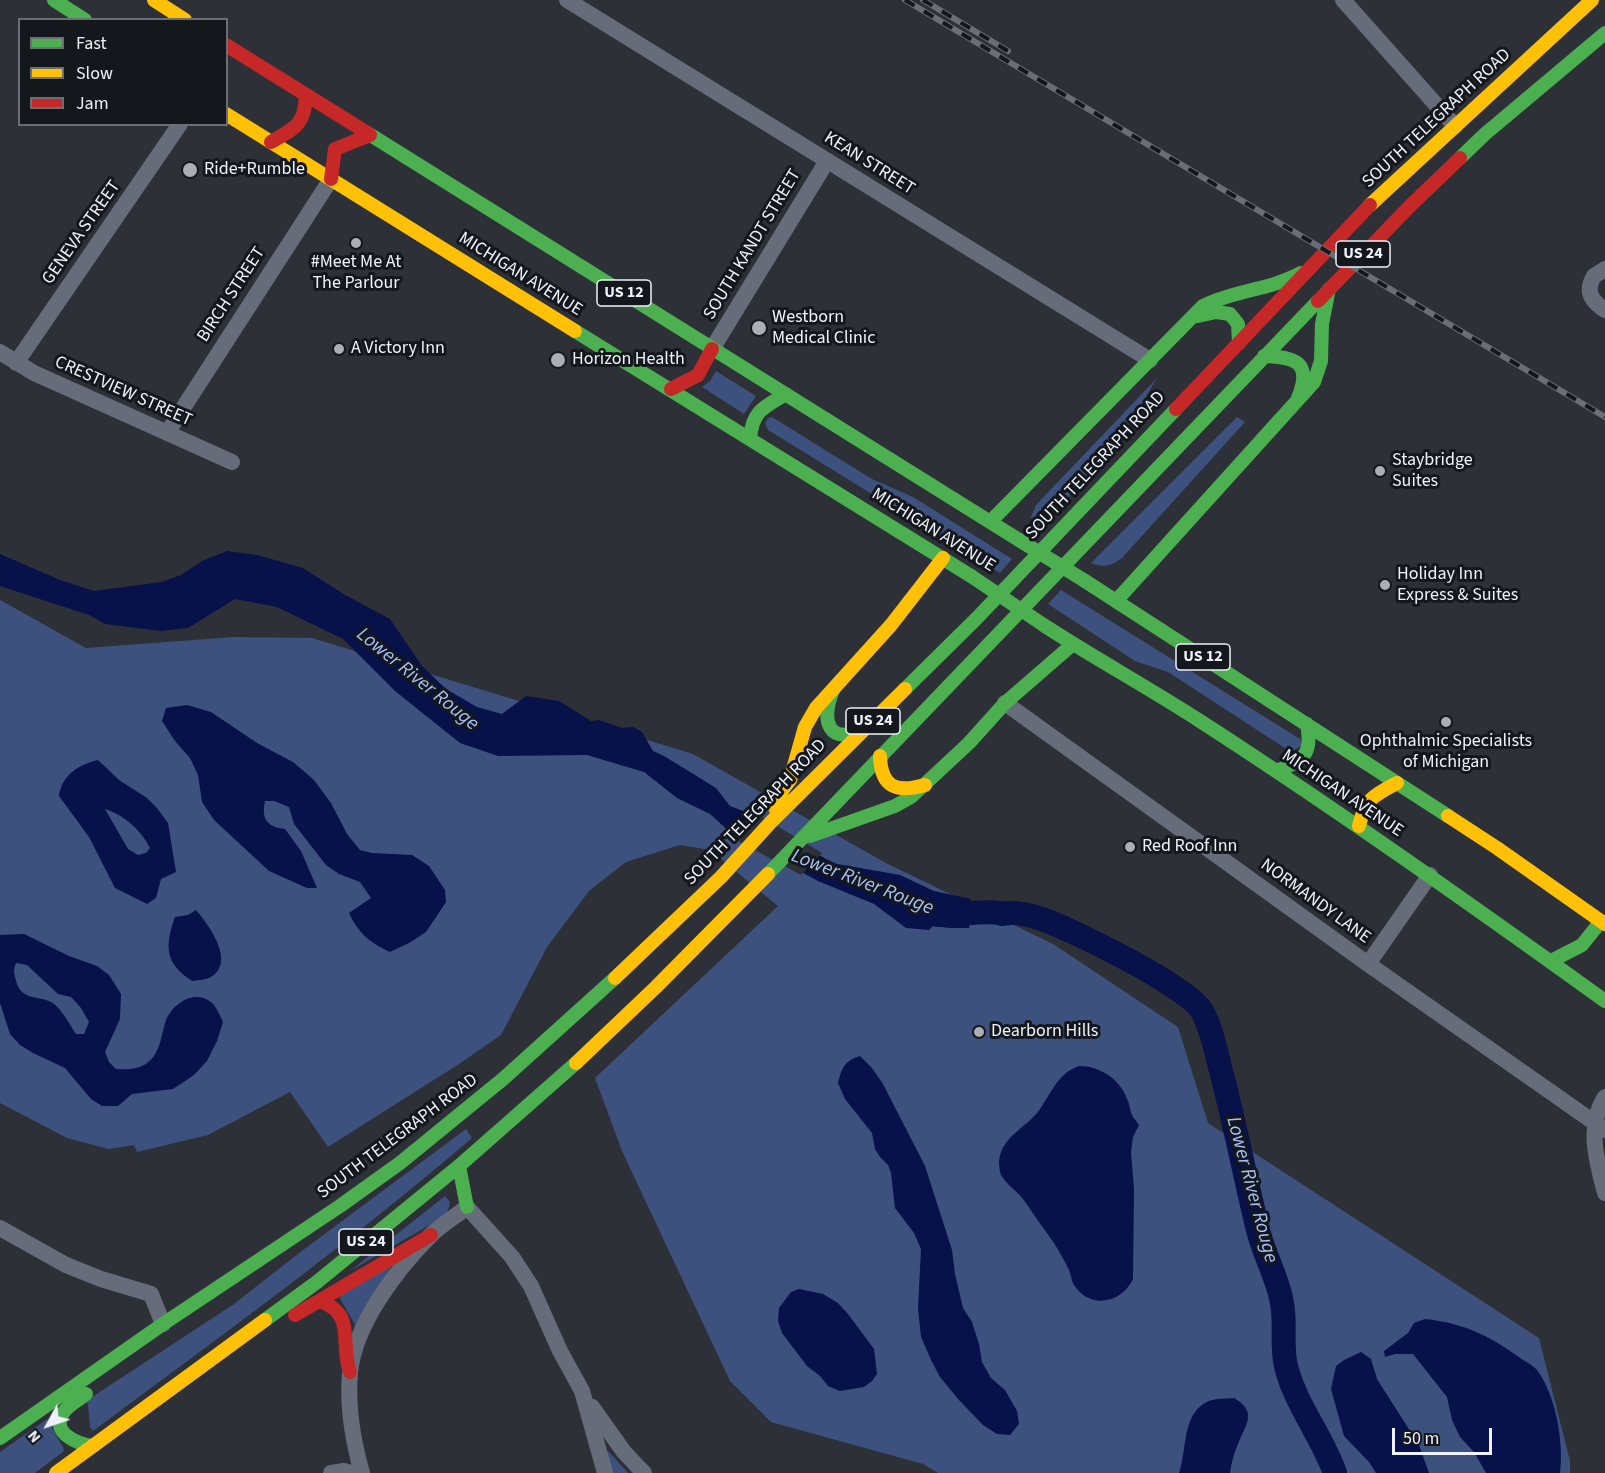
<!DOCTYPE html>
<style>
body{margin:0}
#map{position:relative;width:1605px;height:1473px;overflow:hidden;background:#2d3036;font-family:"Source Sans 3",sans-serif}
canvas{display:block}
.legend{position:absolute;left:18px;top:18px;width:210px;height:108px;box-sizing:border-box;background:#14171c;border:2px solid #6b6f75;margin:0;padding:8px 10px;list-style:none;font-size:18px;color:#eef2fa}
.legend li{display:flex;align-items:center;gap:12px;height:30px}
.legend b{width:30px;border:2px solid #6b6f75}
.north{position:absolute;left:18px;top:1395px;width:60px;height:60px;-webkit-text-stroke:4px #14171c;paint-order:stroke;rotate:230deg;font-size:16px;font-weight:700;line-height:24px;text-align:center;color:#eef2fa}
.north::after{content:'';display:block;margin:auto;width:21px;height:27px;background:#eef2fa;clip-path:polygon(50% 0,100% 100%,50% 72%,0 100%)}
.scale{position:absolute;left:1392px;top:1428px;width:100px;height:27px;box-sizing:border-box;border:3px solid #eef2fa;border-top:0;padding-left:8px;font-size:18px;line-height:21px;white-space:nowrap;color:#eef2fa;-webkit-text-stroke:4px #14171c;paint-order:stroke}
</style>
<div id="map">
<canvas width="1605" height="1473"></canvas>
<ul class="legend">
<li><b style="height:8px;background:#4caf50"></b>Fast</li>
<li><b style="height:8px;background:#ffc107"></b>Slow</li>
<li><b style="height:8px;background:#c62828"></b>Jam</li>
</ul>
<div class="north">N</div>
<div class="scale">50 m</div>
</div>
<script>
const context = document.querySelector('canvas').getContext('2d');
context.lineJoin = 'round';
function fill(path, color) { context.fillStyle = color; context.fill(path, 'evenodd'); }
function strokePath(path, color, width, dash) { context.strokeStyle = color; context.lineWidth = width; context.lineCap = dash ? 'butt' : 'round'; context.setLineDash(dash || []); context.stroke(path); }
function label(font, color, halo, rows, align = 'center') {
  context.font = font + ' "Source Sans 3",sans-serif'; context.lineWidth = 6; context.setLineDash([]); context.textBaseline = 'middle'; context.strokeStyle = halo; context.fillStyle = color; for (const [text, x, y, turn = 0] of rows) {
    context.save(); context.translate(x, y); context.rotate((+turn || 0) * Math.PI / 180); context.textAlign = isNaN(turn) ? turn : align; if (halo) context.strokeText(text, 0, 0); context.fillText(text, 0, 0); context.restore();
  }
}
fill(new Path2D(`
 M716 371 756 396 744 414 702 387 710 381Z
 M1157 378 1127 428 1104 459 1037 531 1031 517 1036 505Z
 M772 417 872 479 913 497 1012 559 1000 573 768 430 765 423 768 418Z
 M1237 417 1245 422 1122 558C1111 566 1104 568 1091 563Z
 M1061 590 1300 739 1302 745 1291 752 1168 672 1135 661 1048 604Z
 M0 600 86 648 234 637 312 638 693 754 886 863 1053 944 1178 1027 1208 1123 1539 1338 1570 1461V1473H938L923 1464 771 1422 730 1381 622 1151 595 1078 778 906 710 850 680 845 626 862 589 891 547 947 501 1035 459 1064 328 1147 290 1092 208 1135 137 1152 134 1145 109 1149 67 1138 0 1103Z
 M466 1129 472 1138C351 1242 221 1336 93 1431L90 1427 88 1404 86 1401 234 1304 299 1253Z
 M445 1196 450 1202 447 1215 350 1271Z
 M393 1263 357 1328 339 1297Z
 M47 1419 64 1449 63 1452 35 1473H0V1452Z
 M605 1450 609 1452 628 1473H610Z`), '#3d517e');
fill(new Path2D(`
 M227 551 257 555 303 568 345 595 390 619 422 666 446 689 477 707 502 714 526 696 559 701 591 721 599 720 622 728 633 727 642 732 653 751 664 756 716 788 730 806 751 814 826 859 837 864 900 875 934 891 971 899 969 928H949L933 926 929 930 906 928 874 904 818 881 732 834 710 814 677 798 644 772 587 755 498 756 460 743 395 691 343 639 277 607 235 599 188 628 161 631 105 624 89 615 0 586V554L60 580 94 591 162 582 181 575 202 561Z
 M187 705 211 712 257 743 293 762 314 780 331 803 347 834 360 850 372 853 412 855 429 866 445 890 446 902 426 932 409 943 390 952C369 942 359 934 349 913L371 898 360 882 339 874 326 865 294 824 289 807 274 801H265C261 819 267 827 285 829L301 851 317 888H307L269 871 214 820 202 802 198 775 190 758 175 741 162 721 166 708Z
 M98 760 119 780 147 798 157 808 168 823 176 872 161 879 156 898 147 904 115 888 89 837 59 796C62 775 78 765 98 760ZM105 809C124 815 141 830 150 848L146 853 138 855 128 849Z
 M196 910C209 925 236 962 211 977 206 980 198 980 192 981 164 963 165 945 175 917L188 915Z
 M24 934 69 956 97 966 109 975 121 994 120 1019 105 1052 109 1062 116 1069C130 1070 145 1069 154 1056 161 1046 162 1032 166 1020 173 1003 195 989 211 1002 217 1007 220 1016 223 1022L217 1041 207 1061 194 1075 173 1089 132 1094 118 1106H102L91 1099 65 1068 33 1053 20 1045 10 1034 0 1003V935ZM16 963 27 965 58 994 71 997 81 1008 89 1022 84 1034H76C70 1025 63 1011 54 1004 41 994 22 1003 16 981 14 973 13 970 16 963Z
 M860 1056 872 1068 883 1084 925 1166 952 1250 955 1274 963 1308 972 1322 979 1344 982 1362 991 1378 1005 1390 1017 1411 1019 1424 1010 1435 997 1434 983 1425 958 1399 940 1377 932 1362 921 1337 918 1309 921 1249 914 1233 895 1208 891 1173 888 1165 880 1157 875 1149 872 1133 845 1099 838 1083C842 1068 844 1061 860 1056Z
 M1079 1066C1100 1066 1120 1079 1127 1099 1130 1104 1130 1112 1133 1117 1135 1120 1137 1122 1139 1125L1133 1137 1131 1152 1134 1189 1133 1279C1122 1303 1090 1310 1074 1285 1071 1280 1071 1273 1068 1268 1061 1253 1051 1238 1041 1225 1035 1217 1030 1208 1023 1199 1017 1191 1006 1184 1001 1175 1000 1172 999 1166 999 1162 1001 1136 1027 1128 1040 1109 1052 1092 1058 1073 1079 1066Z
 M799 1289 823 1294 838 1303 848 1314 874 1349 877 1374 872 1381 864 1387 840 1391 828 1386 820 1376 807 1366 782 1333 778 1321 779 1308 791 1292Z
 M1425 1319C1463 1323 1488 1335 1519 1357 1524 1361 1533 1365 1537 1370 1556 1395 1564 1443 1560 1473H1486L1474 1452 1460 1437 1452 1420 1447 1397 1413 1354H1395L1385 1357 1384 1351 1408 1333 1414 1323Z
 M1361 1352 1371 1359 1377 1379 1419 1445 1429 1473H1376L1369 1462 1344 1436 1331 1389 1336 1366 1344 1360Z
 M1234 1398C1258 1412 1246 1424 1238 1444 1234 1453 1231 1464 1230 1473H1179C1187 1451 1182 1416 1205 1403 1212 1398 1225 1399 1234 1398Z`), '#07114a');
fill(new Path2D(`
 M754 812 822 853 801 875 731 837Z`), '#2d3036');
strokePath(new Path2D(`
 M938 915C955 916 990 909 1002 914 1014 911 1030 915 1042 919 1073 930 1187 986 1202 1011 1212 1029 1216 1052 1221 1071 1235 1124 1245 1177 1258 1230 1264 1255 1278 1278 1282 1303 1286 1324 1281 1346 1286 1366 1295 1404 1322 1436 1335 1473`), '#07114a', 24);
strokePath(new Path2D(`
 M567 0 1150 360
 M1343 0 1455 126
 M1605 269 1594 276C1585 291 1591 301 1605 310
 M712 349 827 161
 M0 352 34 373 232 462
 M16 363 180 124
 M167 433 331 179
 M1005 703 1368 964 1605 1130
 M1368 964 1430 875
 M1605 1097C1586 1126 1597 1162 1605 1193
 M0 1228 66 1265 101 1279 151 1294 163 1324
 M592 1407 624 1452 644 1473
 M331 1473 344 1471 352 1473
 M362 1473C353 1441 347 1406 350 1373 354 1325 397 1269 430 1236 441 1225 455 1217 467 1207L512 1257 531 1286 560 1351 582 1391 605 1473`), '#666c7a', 16);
strokePath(new Path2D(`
 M54 0 85 20
 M369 134 1019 540
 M1460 158 1485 134 1605 33
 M1198 316 1216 312 1230 314 1238 324 1239 343
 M575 331 971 576
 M1264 356C1297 357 1312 363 1298 398
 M750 439C752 411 764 407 786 394
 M990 522 1203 306C1234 290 1270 290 1301 273
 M1085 581 1448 816
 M1116 601 1314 382 1321 361 1322 324 1329 289
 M1045 626C1096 659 1149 688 1200 721 1338 810 1472 905 1605 1001
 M905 689 976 619 1176 409
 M833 690C821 721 827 746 865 729
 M1276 771C1303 760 1313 756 1307 724
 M810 836 895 806 911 797 969 743 1005 703 1073 644
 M768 874 1318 301
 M1551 961 1582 945 1601 921
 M459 1166 467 1207
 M265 1320 317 1282 459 1166 576 1063
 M86 1394C79 1400 68 1405 63 1413 50 1433 78 1444 93 1446
 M0 1438 163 1324 340 1206 400 1163 503 1079 615 978`), '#4caf50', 14);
strokePath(new Path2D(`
 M154 0 185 20
 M226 114 575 331
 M1370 205 1592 0
 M880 756C881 788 897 793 925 785
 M775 808 783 789 790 780 805 727 816 708 891 625 943 558
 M1448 816 1497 848 1605 924
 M1359 826C1365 799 1374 795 1397 783
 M615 978 721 877 770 823 905 689
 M576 1063 656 987 768 874
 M56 1473 265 1320`), '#ffc107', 14);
strokePath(new Path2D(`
 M226 45 369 134
 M271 142C295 128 305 125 306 95
 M331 179 335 149 370 135
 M1318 301 1410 206 1460 158
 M671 389 698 375 712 349
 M1176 409 1370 205
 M320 1301C357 1315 339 1341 350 1372
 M295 1315 431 1235`), '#c62828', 14);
const rail = new Path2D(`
 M905 0 1605 417
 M923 0 1008 51`);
strokePath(rail, '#696e77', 6);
strokePath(rail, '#14171c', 4, [11]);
strokePath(new Path2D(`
 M1019 540 1085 581
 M971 576 1045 626`), '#4caf50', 14);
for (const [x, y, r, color] of [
 [190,170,8,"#aaaeb5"],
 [356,243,6,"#aaaeb5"],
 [759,328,8,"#aaaeb5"],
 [339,349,6,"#aaaeb5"],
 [558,360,8,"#aaaeb5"],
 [1380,471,6,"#aaaeb5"],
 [1385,585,6,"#aaaeb5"],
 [1446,722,6,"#aaaeb5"],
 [1130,847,6,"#aaaeb5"],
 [979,1032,6,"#aaaeb5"]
]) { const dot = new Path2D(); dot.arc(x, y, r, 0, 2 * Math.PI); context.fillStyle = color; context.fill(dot); strokePath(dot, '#14171c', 2); }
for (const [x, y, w] of [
 [1363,254,54],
 [624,293,54],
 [1203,657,54],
 [873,721,54],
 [366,1242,54]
]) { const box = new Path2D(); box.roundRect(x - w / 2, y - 13, w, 26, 4.5); context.fillStyle = '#14171c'; context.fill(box); strokePath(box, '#eef2fa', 1.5); }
label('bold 16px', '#eef2fa', null, [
 ["US 24",1363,254],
 ["US 12",624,293],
 ["US 12",1203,657],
 ["US 24",873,721],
 ["US 24",366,1242]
]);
label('18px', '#eef2fa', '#14171c', [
 ["SOUTH TELEGRAPH ROAD",1437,119,-43],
 ["KEAN STREET",869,164,32],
 ["GENEVA STREET",82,233,-55],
 ["SOUTH KANDT STREET",753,245,-59],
 ["MICHIGAN AVENUE",520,275,32],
 ["BIRCH STREET",232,295,-57],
 ["CRESTVIEW STREET",123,392,24],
 ["SOUTH TELEGRAPH ROAD",1096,466,-47],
 ["MICHIGAN AVENUE",933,531,32],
 ["MICHIGAN AVENUE",1342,794,34],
 ["SOUTH TELEGRAPH ROAD",756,813,-46],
 ["NORMANDY LANE",1315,902,36],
 ["SOUTH TELEGRAPH ROAD",398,1137,-37]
]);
label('18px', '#eef2fa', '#14171c', [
 ["Ride+Rumble",204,170],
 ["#Meet Me At",356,263,"center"],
 ["The Parlour",356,284,"center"],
 ["Westborn",772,318],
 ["Medical Clinic",772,339],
 ["A Victory Inn",351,349],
 ["Horizon Health",572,360],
 ["Staybridge",1392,461],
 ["Suites",1392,482],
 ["Holiday Inn",1397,575],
 ["Express & Suites",1397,596],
 ["Ophthalmic Specialists",1446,742,"center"],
 ["of Michigan",1446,763,"center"],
 ["Red Roof Inn",1142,847],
 ["Dearborn Hills",991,1032]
], 'left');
label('italic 20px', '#a7c1fa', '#14171c', [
 ["Lower River Rouge",417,680,39],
 ["Lower River Rouge",862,883,21],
 ["Lower River Rouge",1251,1190,75]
]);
</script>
